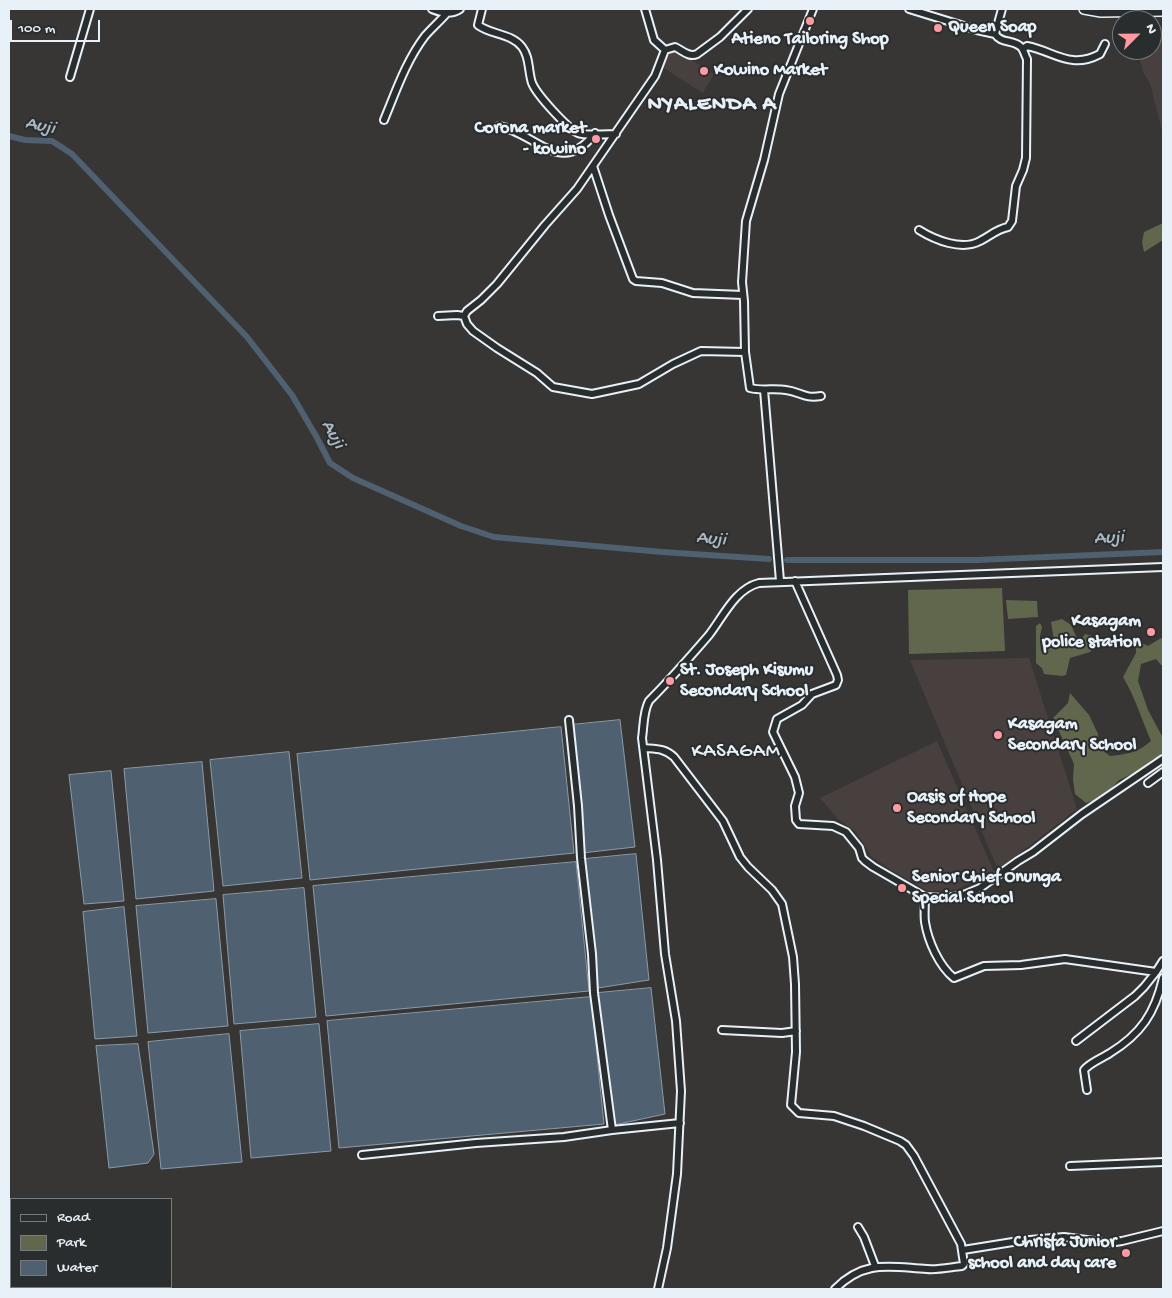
<!DOCTYPE html>
<style>
body{margin:0}
#map{position:relative;width:1172px;height:1298px;overflow:hidden;background:#373635;font-family:"Gochi Hand",sans-serif}
canvas{display:block}
.frame{position:absolute;inset:0;border:10px solid #e8f1f8;pointer-events:none}
.legend{position:absolute;left:10px;top:1198px;width:162px;height:90px;box-sizing:border-box;background:#2a2d2e;border:1px solid #767b7f;margin:0;padding:6px 9px;list-style:none;font-size:15px;color:#e8f1f8}
.legend li{display:flex;align-items:center;gap:10px;height:25px}
.legend b{width:25px;border:1px solid #767b7f}
.north{position:absolute;left:1112px;top:10px;width:50px;height:50px;box-sizing:border-box;background:#2a2d2e;border:1px solid #767b7f;border-radius:50%;rotate:67deg;font-size:14px;font-weight:700;line-height:20px;text-align:center;color:#e8f1f8}
.north::after{content:'';display:block;margin:auto;width:18px;height:22px;background:#ff9aa2;clip-path:polygon(50% 0,100% 100%,50% 72%,0 100%)}
.scale{position:absolute;left:10px;top:20px;width:90px;height:22px;box-sizing:border-box;border:2px solid #e8f1f8;border-top:0;padding-left:6px;font-size:15px;line-height:18px;white-space:nowrap;color:#e8f1f8;-webkit-text-stroke:4px #2a2d2e;paint-order:stroke}
</style>
<div id="map">
<canvas width="1172" height="1298"></canvas>
<div class="frame"></div>
<ul class="legend">
<li><b style="height:6px;background:#2a2d2e"></b>Road</li>
<li><b style="height:14px;background:#61674c"></b>Park</li>
<li><b style="height:14px;background:#4f6071"></b>Water</li>
</ul>
<div class="north">N</div>
<div class="scale">100 m</div>
</div>
<script>
const context = document.querySelector('canvas').getContext('2d');
context.lineJoin = 'round';
function fill(path, color) { context.fillStyle = color; context.fill(path, 'evenodd'); }
function strokePath(path, color, width, dash) { context.strokeStyle = color; context.lineWidth = width; context.lineCap = dash ? 'butt' : 'round'; context.setLineDash(dash || []); context.stroke(path); }
function label(font, color, halo, rows, align = 'center') {
  context.font = font + ' "Gochi Hand",sans-serif'; context.lineWidth = 4; context.setLineDash([]); context.textBaseline = 'middle'; context.strokeStyle = halo; context.fillStyle = color; for (const [text, x, y, turn = 0] of rows) {
    context.save(); context.translate(x, y); context.rotate((+turn || 0) * Math.PI / 180); context.textAlign = isNaN(turn) ? turn : align; if (halo) context.strokeText(text, 0, 0); context.fillText(text, 0, 0); context.restore();
  }
}
fill(new Path2D(`
 M1163 26V135L1150 83 1144 74 1137 50H1152V27Z
 M673 48 714 74 703 93 662 67Z
 M1029 658 1077 809 998 870 910 660Z
 M937 741 994 872 956 890 928 891 891 870 871 856 856 832 837 818 820 798Z`), '#47403e');
fill(new Path2D(`
 M1163 223V240L1144 252 1142 242 1144 232Z
 M1002 588 1005 651 909 654 908 590Z
 M1006 600 1037 601 1038 617 1008 619Z
 M1062 619 1071 625 1081 647 1085 642 1082 638 1085 634 1096 637 1093 643 1095 646 1090 652 1070 658 1066 675 1062 676 1044 674 1042 668 1036 663V626L1040 623 1042 627 1040 636 1041 652 1047 643 1051 644 1055 650 1057 646 1054 640 1051 622Z
 M1161 638 1163 639V667L1156 659 1141 664 1138 681 1148 710 1163 738V751L1161 755 1152 760 1141 770 1119 780 1110 790 1096 800 1086 803 1075 794 1073 779 1074 764 1053 718 1068 703 1070 693 1089 715 1098 734 1097 743 1102 750 1110 756C1128 754 1137 753 1151 741 1142 720 1135 697 1123 677L1136 653V640L1148 646Z`), '#61674c');
const water = new Path2D(`
 M620 720 635 847 582 853 571 725Z
 M561 727 574 853 310 880 297 754Z
 M289 752 302 878 223 886 210 760Z
 M202 762 214 891 136 899 124 769Z
 M111 771 124 901 84 904 69 775Z
 M636 854 649 980 598 988 585 859Z
 M576 862 589 991 326 1016 313 886Z
 M304 888 316 1017 234 1024 223 895Z
 M216 899 228 1026 148 1033 136 906Z
 M124 907 137 1036 95 1039 83 912Z
 M651 988 665 1114 614 1125 598 993Z
 M591 997 604 1124 339 1148 327 1021Z
 M319 1024 331 1151 251 1158 240 1031Z
 M229 1034 242 1162 161 1169 148 1042Z
 M138 1044 154 1154 148 1163 109 1168 96 1046Z`);
fill(water, '#4f6071');
strokePath(water, '#8c9aa7', 1);
strokePath(new Path2D(`
 M9 136 25 140 52 141 72 154 247 337 292 395 316 436 330 463 353 478 461 526 494 537 662 552 769 559
 M787 560H977L1163 552`), '#4f6071', 6);
strokePath(new Path2D(`
 M9 1244 11 1246
 M54 1287 56 1289`), '#4f6071', 11);
const street = new Path2D(`
 M432 9C442 13 451 15 460 9
 M482 9 478 25C491 35 511 33 522 47 530 57 528 71 532 83 537 95 567 128 578 133 584 136 609 134 616 134
 M645 9 654 40 665 50
 M813 9 779 94 764 160 746 221 742 282 744 301 745 352 750 388C762 391 774 388 786 390 801 392 804 399 821 396
 M909 9 977 30 995 34
 M1023 49 1027 46C1054 51 1070 70 1100 54L1105 44
 M70 77 90 9
 M384 120C396 91 406 61 425 36 432 28 440 21 447 13
 M499 126C536 133 561 178 595 133
 M593 166 609 215 633 279 636 281 662 283 693 293 743 295
 M919 230C935 240 962 251 980 241 990 236 997 229 1008 227L1012 221 1016 186 1023 170 1026 158 1027 59C1025 56 1024 50 1021 47 1013 39 1001 44 995 34L1002 9
 M438 316 457 315 464 316
 M745 352 701 351 673 364 639 384 592 394 553 387 537 373 497 348 473 331 467 324 464 316 467 311 481 300 497 284 545 225 577 189 655 76 665 50 675 47C682 50 689 58 697 54L720 37 748 9
 M764 390 780 581
 M795 581 837 675 838 680 836 685 812 694 802 705 777 719 773 732 795 777 799 793 795 806 796 820 799 824 833 826 846 832 859 848 862 858 865 861 873 867 925 897 944 898 961 896 980 888 1018 861 1033 852 1082 814 1163 759
 M569 720 578 806 581 858 592 954 594 993 612 1130
 M644 748C655 749 665 748 674 757L723 821 740 857 748 867 772 890 782 904 793 957 795 984 796 1052 791 1105 799 1113 834 1116 864 1126 900 1141 906 1145 914 1156 961 1244 964 1264 962 1266C951 1267 939 1270 927 1269 890 1267 865 1259 835 1289
 M1148 783 1163 772
 M925 897C925 905 924 914 925 922 928 941 939 966 954 978L984 966 1021 965 1065 959 1156 972 1163 961
 M722 1030 782 1033 796 1031
 M1076 1041 1135 996 1144 987 1156 972
 M1087 1090 1084 1070C1091 1062 1101 1059 1110 1053 1141 1034 1155 1013 1163 978
 M362 1155 476 1143 564 1137 612 1130 680 1123
 M1070 1166 1163 1162
 M858 1227 864 1237 875 1266
 M9 1233 11 1235
 M963 1250 1019 1241 1064 1237 1109 1243 1122 1241 1163 1231
 M65 1287 68 1289
 M658 1289 667 1248 677 1174 681 1091 676 1021 665 954 657 860 642 738C644 725 643 712 649 701 670 680 690 657 709 635 723 617 735 589 759 583L1163 567`);
const secondary = new Path2D(`
 M1084 9 1101 12 1163 11`);
strokePath(street, '#e8f1f8', 10);
strokePath(secondary, '#e8f1f8', 12);
strokePath(street, '#2a2d2e', 6);
strokePath(secondary, '#2a2d2e', 9);
for (const [x, y, r, color] of [
 [810,21,5,"#ff9aa2"],
 [938,28,5,"#ff9aa2"],
 [704,71,5,"#ff9aa2"],
 [596,139,5,"#ff9aa2"],
 [1151,632,5,"#ff9aa2"],
 [670,681,5,"#ff9aa2"],
 [998,735,5,"#ff9aa2"],
 [897,808,5,"#ff9aa2"],
 [902,888,5,"#ff9aa2"],
 [1126,1253,5,"#ff9aa2"]
]) { const dot = new Path2D(); dot.arc(x, y, r, 0, 2 * Math.PI); context.fillStyle = color; context.fill(dot); strokePath(dot, '#2a2d2e', 2); }
label('bold 18px', '#e8f1f8', '#2a2d2e', [
 ["Queen Soap",948,28],
 ["Atieno Tailoring Shop",810,40,"center"],
 ["Kowino Market",714,71],
 ["Corona market",586,129,"right"],
 ["- kowino",586,150,"right"],
 ["Kasagam",1141,622,"right"],
 ["police station",1141,643,"right"],
 ["St. Joseph Kisumu",680,671],
 ["Secondary School",680,692],
 ["Kasagam",1008,725],
 ["Secondary School",1008,746],
 ["Oasis of Hope",907,798],
 ["Secondary School",907,819],
 ["Senior Chief Onunga",912,878],
 ["Special School",912,899],
 ["Chrisfa Junior",1116,1243,"right"],
 ["school and day care",1116,1264,"right"]
], 'left');
label('italic 19px', '#abb7c2', '#2a2d2e', [
 ["Auji",40,127,12],
 ["Auji",332,435,60],
 ["Auji",1109,539,-3],
 ["Auji",711,540,5]
]);
context.letterSpacing = '1px';
label('20px', '#e8f1f8', '#2a2d2e', [
 ["KASAGAM",736,753]
]);
context.letterSpacing = '0px';
context.letterSpacing = '1px';
label('bold 22px', '#e8f1f8', '#2a2d2e', [
 ["NYALENDA A",712,106]
]);
context.letterSpacing = '0px';
</script>
